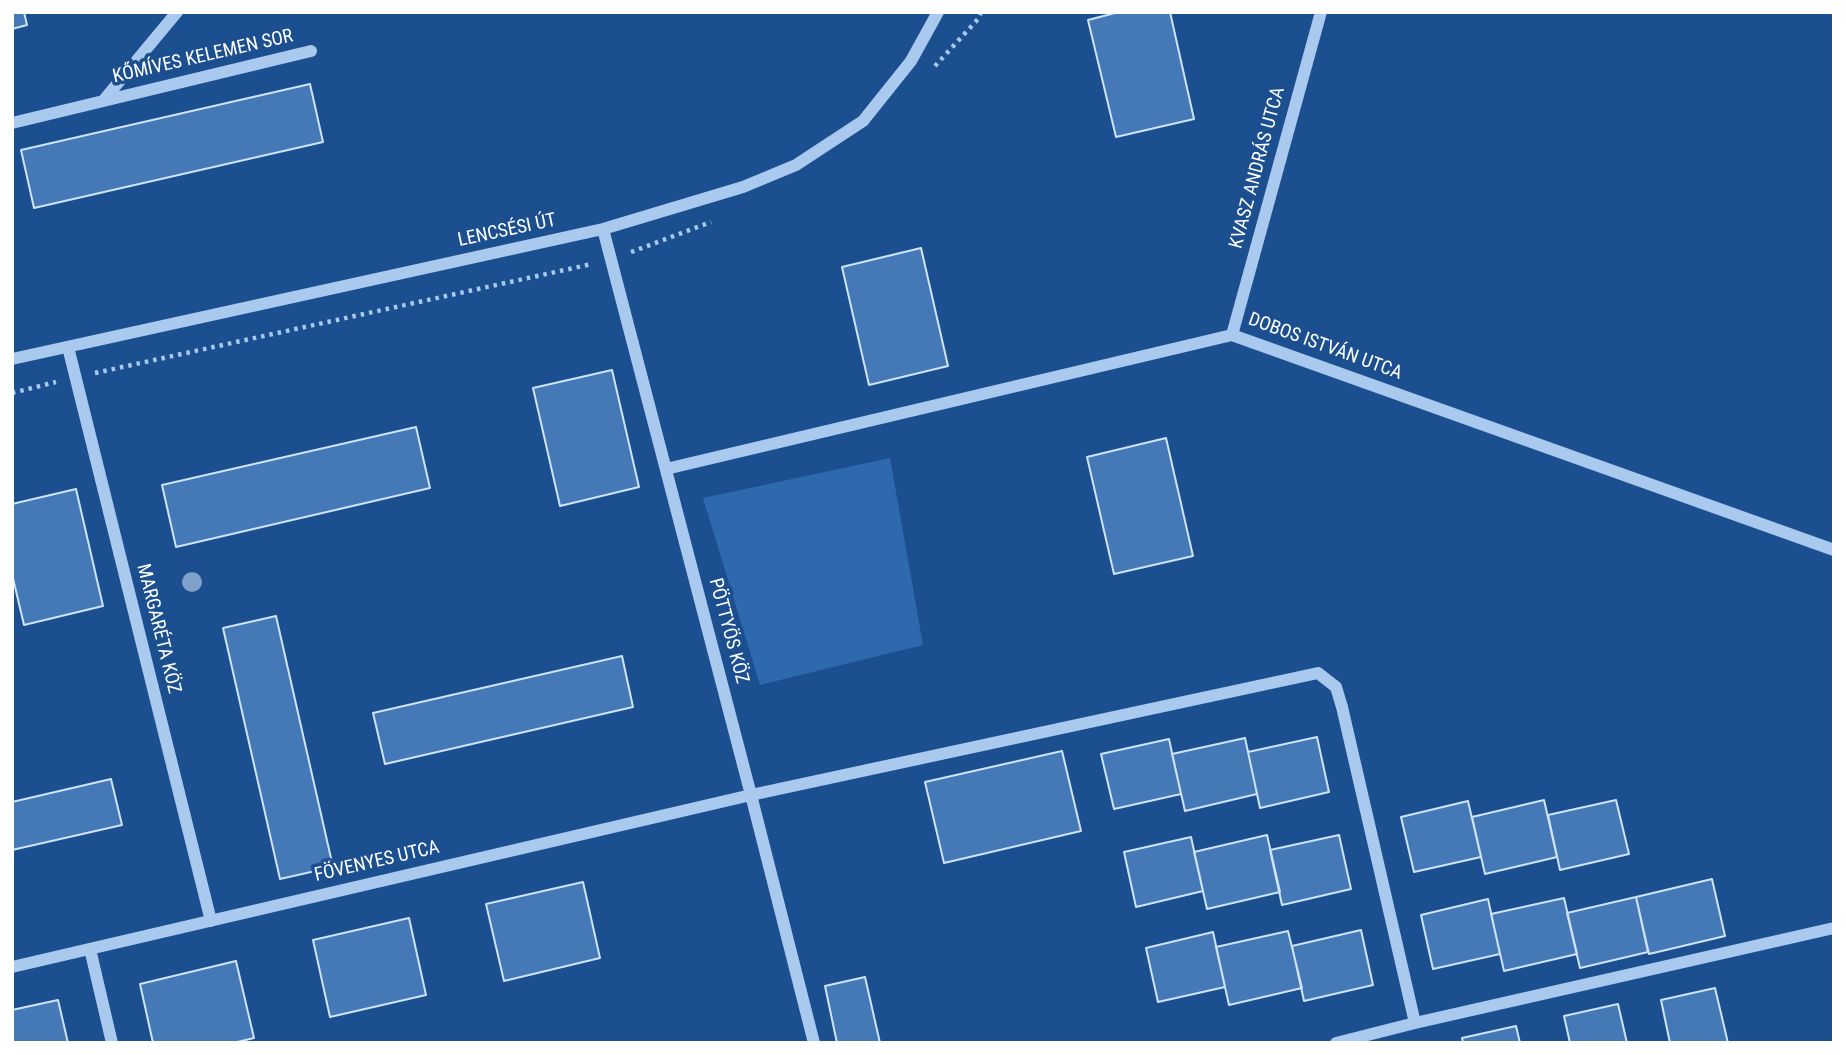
<!DOCTYPE html>
<meta charset="utf-8">
<style>
body{margin:0}
#map{position:relative;width:1846px;height:1055px;overflow:hidden;background:#1b4f8f;font-family:"Roboto Condensed",sans-serif}
canvas{display:block}
.frame{position:absolute;inset:0;border:14px solid #fff;pointer-events:none}
</style>
<div id="map">
<canvas width="1846" height="1055"></canvas>
<div class="frame"></div>
</div>
<script>
const context = document.querySelector('canvas').getContext('2d');
context.lineJoin = 'round';
function fill(path, color) { context.fillStyle = color; context.fill(path, 'evenodd'); }
function strokePath(path, color, width, dash) { context.strokeStyle = color; context.lineWidth = width; context.lineCap = dash ? 'butt' : 'round'; context.setLineDash(dash || []); context.stroke(path); }
function label(font, color, halo, rows, align = 'center') {
  context.font = font + ' "Roboto Condensed",sans-serif'; context.lineWidth = 7; context.setLineDash([]); context.textBaseline = 'middle'; context.strokeStyle = halo; context.fillStyle = color; for (const [text, x, y, turn = 0] of rows) {
    context.save(); context.translate(x, y); context.rotate((+turn || 0) * Math.PI / 180); context.textAlign = isNaN(turn) ? turn : align; if (halo) context.strokeText(text, 0, 0); context.fillText(text, 0, 0); context.restore();
  }
}
fill(new Path2D(`
 M890 458 923 645 760 685 703 498Z`), '#2e69ad');
const building = new Path2D(`
 M12 12H24L27 25 12 29Z
 M1119 12H1170L1194 119 1116 137 1088 20Z
 M310 84 323 142 34 208 21 150Z
 M921 248 948 366 869 385 842 267Z
 M612 370 639 487 560 506 533 388Z
 M416 427 430 488 176 547 162 485Z
 M1166 438 1193 556 1114 574 1087 457Z
 M76 489 103 606 24 625 12 574V504Z
 M276 616 333 867 280 879 223 628Z
 M622 656 633 707 385 764 373 713Z
 M1317 737 1329 792 1260 808 1248 752Z
 M1245 738 1257 794 1185 811 1172 754Z
 M1169 739 1181 794 1114 809 1101 754Z
 M1062 751 1081 831 944 863 925 782Z
 M111 779 122 825 12 850V802Z
 M1544 800 1557 857 1485 874 1472 817Z
 M1616 800 1629 854 1560 870 1548 815Z
 M1468 801 1481 857 1414 872 1401 817Z
 M1267 835 1280 892 1207 909 1194 852Z
 M1339 835 1351 889 1282 905 1270 850Z
 M1191 837 1203 891 1136 907 1124 852Z
 M1712 879 1725 936 1649 954 1636 897Z
 M583 882 600 958 504 981 486 904Z
 M1636 897 1648 952 1580 968 1567 913Z
 M1564 898 1577 954 1504 971 1491 914Z
 M1488 899 1500 954 1433 969 1421 915Z
 M409 918 426 995 330 1017 313 940Z
 M1361 930 1373 985 1304 1001 1292 946Z
 M1288 931 1302 988 1229 1005 1216 947Z
 M1213 932 1225 987 1158 1002 1146 948Z
 M236 961 254 1038 233 1043H153L140 984Z
 M865 977 880 1043H837L825 986Z
 M1715 988 1728 1043H1670L1661 1000Z
 M58 1000 68 1043H12V1010Z
 M1618 1004 1627 1043H1570L1564 1016Z
 M1516 1026 1520 1043H1463L1462 1038Z`);
fill(building, '#4478b7');
strokePath(building, '#cfe3fa', 2);
strokePath(new Path2D(`
 M935 66 979 18 981 12
 M631 252 711 222
 M95 373 592 264
 M12 393 56 382`), '#a9c9ee', 4.5, [3.5, 5]);
strokePath(new Path2D(`
 M103 101 177 12
 M12 123 311 51
 M603 229 751 795 814 1043
 M1232 335 1321 12
 M68 347 211 921
 M12 359 603 229 743 187 796 165 863 121 911 61 938 12
 M666 469 1232 335 1834 550
 M90 949 112 1043
 M12 967 751 795 1318 673 1336 687 1342 707 1415 1023 1336 1043
 M1415 1023 1834 928`), '#a9c9ee', 12);
context.fillStyle = '#7ea0ca';
for (const [x, y] of [
 [192,582]
]) { context.beginPath(); context.arc(x, y, 10, 0, 2 * Math.PI); context.fill(); }
label('19px', '#fff', '#1b4f8f', [
 ["KŐMÍVES KELEMEN SOR",203,57,-13],
 ["KVASZ ANDRÁS UTCA",1258,168,-75],
 ["LENCSÉSI ÚT",507,231,-12],
 ["DOBOS ISTVÁN UTCA",1325,347,20],
 ["MARGARÉTA KÖZ",158,629,76],
 ["PÖTTYÖS KÖZ",728,631,75],
 ["FÖVENYES UTCA",377,862,-13]
]);
</script>
